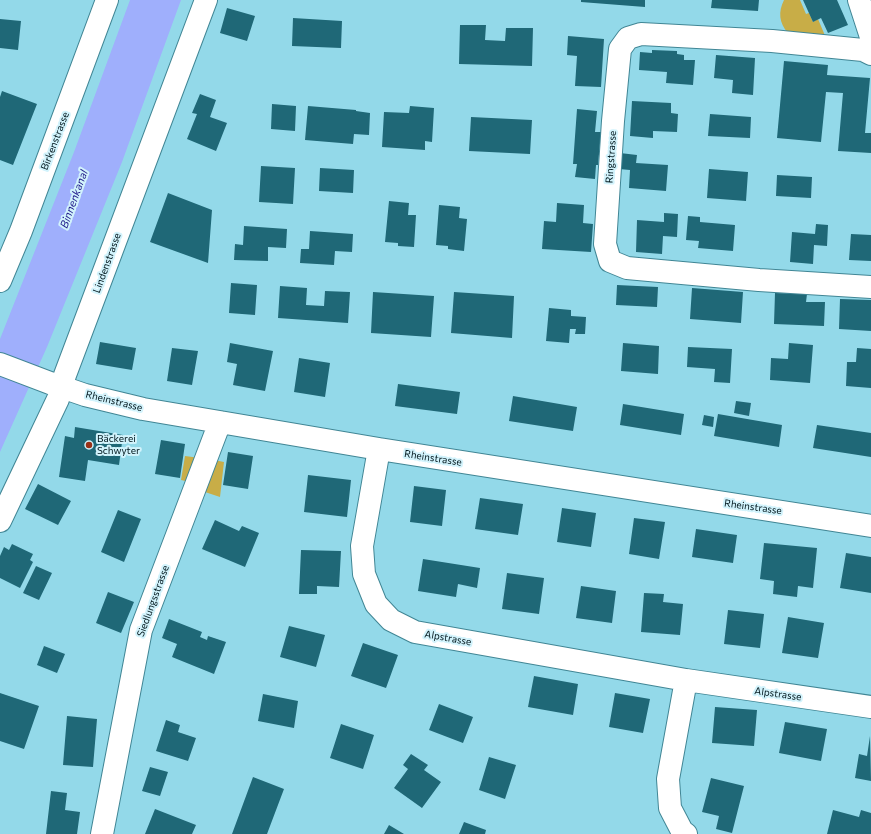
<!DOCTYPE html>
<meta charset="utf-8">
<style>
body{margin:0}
canvas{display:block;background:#93d9e9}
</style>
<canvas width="871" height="834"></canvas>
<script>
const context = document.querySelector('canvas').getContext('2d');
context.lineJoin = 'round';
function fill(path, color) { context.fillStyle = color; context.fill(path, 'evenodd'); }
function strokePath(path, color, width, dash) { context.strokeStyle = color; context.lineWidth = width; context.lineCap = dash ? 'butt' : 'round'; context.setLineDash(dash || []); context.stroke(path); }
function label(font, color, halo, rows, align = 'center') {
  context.font = font + ' Commissioner,sans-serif'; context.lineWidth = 4; context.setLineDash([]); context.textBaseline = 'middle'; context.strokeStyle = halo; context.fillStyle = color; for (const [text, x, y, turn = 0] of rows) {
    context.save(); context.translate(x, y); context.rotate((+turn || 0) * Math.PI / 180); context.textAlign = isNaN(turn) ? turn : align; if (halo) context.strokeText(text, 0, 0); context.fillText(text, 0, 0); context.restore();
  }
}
fill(new Path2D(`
 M784 0H800L806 14 809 13 813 22 818 19 826 38 788 33C779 23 778 12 784 0Z
 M185 456 200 458 190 482 181 480Z
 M214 460 224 462 220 497 202 491Z`), '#c8ad47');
fill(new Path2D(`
 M130 0H181L122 162 47 347 0 452V339L74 152Z`), '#9faffc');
fill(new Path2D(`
 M581 0H645V7L581 2Z
 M712 0H759L758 11 711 8Z
 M803 0H837L848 25 828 33 821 18 813 22Z
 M227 8 255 16 247 41 220 33Z
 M293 18 342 21 341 48 292 46Z
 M0 19 21 21 18 50 0 48Z
 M460 25H486L485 40 505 41 506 28H533L532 66 459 64Z
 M568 36 604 39 601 87 575 86 577 56 567 55Z
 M652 50 677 51V54L684 55V60H695L693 85 666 83 667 72 639 70 640 52 652 53Z
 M716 55 755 58 753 95 732 93 733 80 714 78Z
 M784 61 828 65 827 75 870 78 865 133H871V153L838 151 843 93 826 92 821 142 777 138Z
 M2 91 37 104 13 165 0 160V97Z
 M200 94 216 100 210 117 227 123 216 151 187 139 197 114 192 113Z
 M632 101 671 103V113L678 114 677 132 653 131V138L630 136Z
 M272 104 296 106 295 131 271 129Z
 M308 106 356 110V111L370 113 369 135 354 134 353 144 305 140Z
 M410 106 434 108 432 142 425 141V150L382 147 384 112 409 113Z
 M577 109 597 111 595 132H601L598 165H596L595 179 575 177 577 164H573Z
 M710 114 751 117 750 138 708 136Z
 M471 117 532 120 530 154 469 151Z
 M620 153 637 155 636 163 668 165 666 191 629 188 630 170 619 169Z
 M261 166 295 168 293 204 259 202Z
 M320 168 354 170 353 193 319 191Z
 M709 169 748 172 746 201 707 198Z
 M777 175 812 177 811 198 776 196Z
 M168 193 212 210 208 263 150 242Z
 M389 201 409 203 408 215H416L414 247 398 246V243L385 242Z
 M557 203 584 205 583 223 593 224 591 252 542 249 544 221 556 222Z
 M439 205 460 207 459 218 467 219 464 251 448 249V246L436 245Z
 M664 213 678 214 677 237 663 236 662 254 636 252 637 220 664 222Z
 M688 216 700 217V222L735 225 733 251 698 248 699 241 686 240Z
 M816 224 828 225 827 246 814 245 813 264 790 262 792 232 815 234Z
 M244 226 287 229 286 248 268 247V261L234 260 235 244 243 245Z
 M310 231 353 234 352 252 335 251 334 265 300 263 301 249H309Z
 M851 234 871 235V261L849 260Z
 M231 283 257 285 255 315 229 313Z
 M617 285 658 287 657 307 616 305Z
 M280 286 307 288 306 305 324 306 325 291 350 292 348 323 278 318Z
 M692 288 743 292 741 323 690 319Z
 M373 292 434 296 431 337 371 333Z
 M454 292 514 296 512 338 451 333Z
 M775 293 807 294 806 302H825L824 326 774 324Z
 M840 299 871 300V331L839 329Z
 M549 308 571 310V316L586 317 585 334H575L576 329H570L569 343 546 341Z
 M100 342 136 348 132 370 96 364Z
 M230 343 273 351 265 391 233 385 237 364 227 362Z
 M623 343 659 346 658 374 621 371Z
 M789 343 813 345 810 383 770 380 771 358 788 359Z
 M688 347 732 349 730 383 714 382 715 369 687 367Z
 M172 348 198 351 192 385 167 381Z
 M857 348 871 349V388L846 386 847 362H856Z
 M299 358 330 363 325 397 294 392Z
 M398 384 460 392 457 414 395 406Z
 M513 396 577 407 573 431 509 421Z
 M736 401 751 403 749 416 734 413Z
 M623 404 684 414 681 435 620 425Z
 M718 414 782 425 779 447 714 436Z
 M704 415 714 417 713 427 702 425Z
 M817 425 871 433V457L813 448Z
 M75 427 123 435 119 465 88 460 85 481 59 477 65 436 74 438Z
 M161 440 185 444 180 478 155 474Z
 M228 452 253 456 248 489 223 485Z
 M308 475 351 480 347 517 304 512Z
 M38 484 71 501 58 525 25 509Z
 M414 486 446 490 442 526 410 522Z
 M480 498 523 504 518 535 475 529Z
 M562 508 596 513 591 547 557 542Z
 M118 510 141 519 124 562 101 552Z
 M634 518 665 522 659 559 629 554Z
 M215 520 239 531 242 526 259 533 245 567 202 549Z
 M696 529 737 535 733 563 692 557Z
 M764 543 817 548 813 588 798 586 797 597 773 594 774 581 760 579Z
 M12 544 33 554 30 560 33 562 20 588 0 578V556L4 547 9 550Z
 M301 550 341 551 339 587 317 586V594H299Z
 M846 553 871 557V593L840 588Z
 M423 559 480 568 477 588 458 584 456 597 418 591Z
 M36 566 52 573 39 600 23 593Z
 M507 573 544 578 539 614 502 609Z
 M581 586 616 591 612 623 576 618Z
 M108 592 134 602 121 633 96 623Z
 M644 593 664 594 663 602 683 604 680 635 641 632Z
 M728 610 764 614 760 648 724 644Z
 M788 617 824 623 818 658 782 653Z
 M169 619 202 632 200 637 207 640 208 636 226 642 214 674 172 657 177 644 162 638Z
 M289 626 325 635 316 667 280 657Z
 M363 643 398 655 386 688 351 676Z
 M44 646 65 654 57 673 37 665Z
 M534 676 578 684 573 715 528 707Z
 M0 693 39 706 24 749 0 741Z
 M615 693 650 699 643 733 609 727Z
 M263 694 298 701 294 728 258 721Z
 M439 704 473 717 463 743 429 730Z
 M715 707 757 710 754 746 712 743Z
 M67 716 97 719 93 767 63 765Z
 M166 720 180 725 178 732 196 738 188 761 156 751Z
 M785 722 827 729 821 761 779 753Z
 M341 724 374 735 363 769 330 758Z
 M870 736 871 781 855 778 859 754 867 756Z
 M411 754 428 765 424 770 441 782 422 808 394 788 408 769 403 765Z
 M489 757 516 765 505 799 479 790Z
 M150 767 168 772 160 796 142 791Z
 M253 777 284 789 267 834H232Z
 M711 778 744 786 732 833 716 829 719 816 702 812Z
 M51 791 67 793 65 810 80 812 77 834H46Z
 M155 809 196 825 192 834H145Z
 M833 810 859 817 861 810 871 813V834H827Z
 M464 822 486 830 485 834H459Z
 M389 825 404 834H384Z`), '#1f6877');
const minor = new Path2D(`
 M859 0 871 37
 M871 54 863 50 772 41 641 34 628 38 620 49 613 121 605 244 610 261 627 268 759 280 871 287
 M0 281 21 231 107 0
 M0 364 50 383 85 395 143 409 379 449 871 526
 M379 449 362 546 364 574 376 604 391 620 415 632 686 680 871 707
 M0 521 58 399 65 375 206 0
 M102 834 141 630 220 422
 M686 834 682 831 670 808 668 779 686 680`);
strokePath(minor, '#418695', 24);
strokePath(minor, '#fff', 22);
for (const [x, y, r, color] of [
 [89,445,4,"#983017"]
]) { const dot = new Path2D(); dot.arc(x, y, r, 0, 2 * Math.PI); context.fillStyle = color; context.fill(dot); strokePath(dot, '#d2f3fc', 1.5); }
label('10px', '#00161c', '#d2f3fc', [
 ["Birkenstrasse",55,141,-69],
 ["Ringstrasse",611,157,-86],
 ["Lindenstrasse",107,263,-70],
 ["Rheinstrasse",114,401,14],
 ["Rheinstrasse",433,458,9],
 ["Rheinstrasse",753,507,8],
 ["Siedlungsstrasse",153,601,-70],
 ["Alpstrasse",448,638,10],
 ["Alpstrasse",778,694,8]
]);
label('10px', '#00161c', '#d2f3fc', [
 ["Bäckerei",97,439],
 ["Schwyter",97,451]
], 'left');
label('italic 11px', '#25208d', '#d2f3fc', [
 ["Binnenkanal",74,199,-70]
]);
</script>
